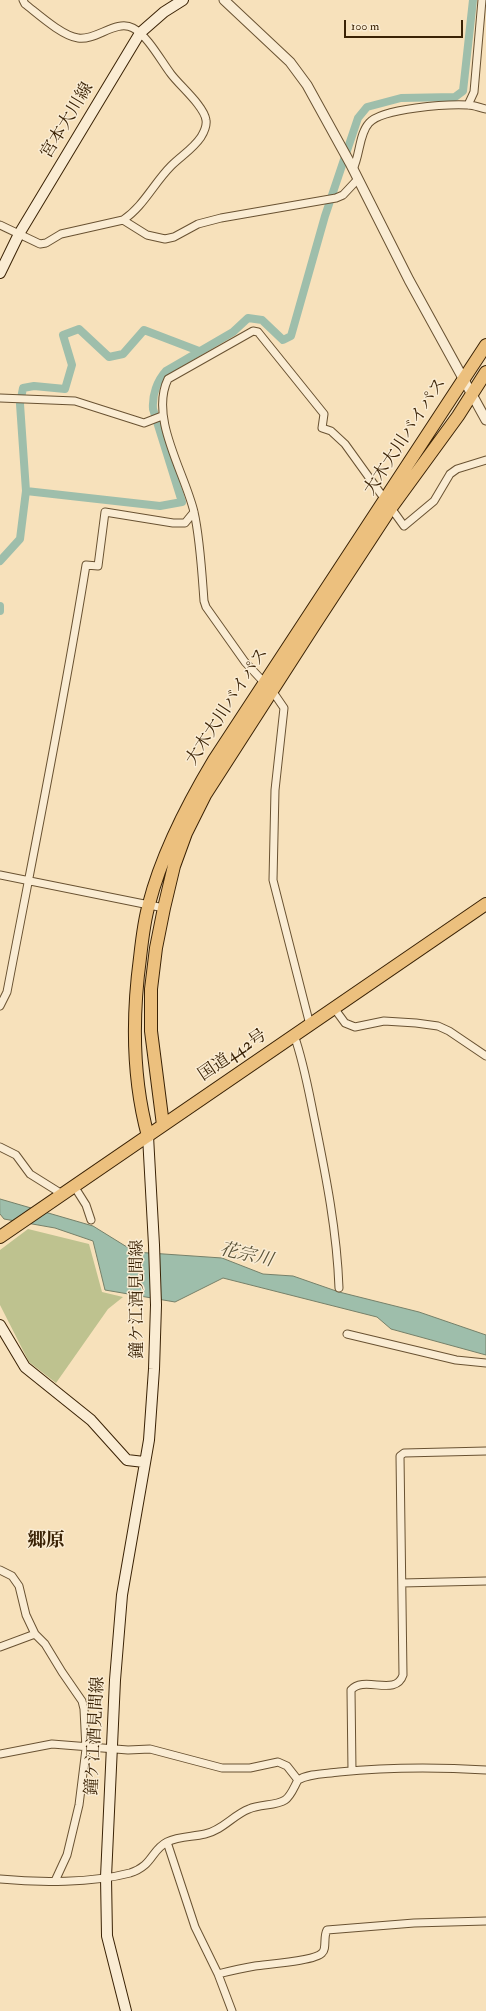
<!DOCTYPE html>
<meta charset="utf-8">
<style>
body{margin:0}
#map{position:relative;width:486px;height:2011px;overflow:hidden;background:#f7e1bb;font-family:"IM FELL Double Pica",serif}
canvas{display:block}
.scale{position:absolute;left:344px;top:20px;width:119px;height:18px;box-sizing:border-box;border:2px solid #3a2205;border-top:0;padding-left:5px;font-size:12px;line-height:14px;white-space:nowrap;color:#3a2205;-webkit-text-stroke:3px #faecd3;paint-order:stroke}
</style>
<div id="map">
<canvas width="486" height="2011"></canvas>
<div class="scale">100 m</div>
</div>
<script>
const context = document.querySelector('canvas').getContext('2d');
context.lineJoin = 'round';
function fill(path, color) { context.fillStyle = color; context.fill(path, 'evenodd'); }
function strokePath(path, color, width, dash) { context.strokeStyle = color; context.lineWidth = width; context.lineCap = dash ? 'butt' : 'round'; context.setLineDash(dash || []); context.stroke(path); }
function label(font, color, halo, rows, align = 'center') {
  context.font = font + ' "IM FELL Double Pica","Noto Serif JP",serif'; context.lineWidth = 3; context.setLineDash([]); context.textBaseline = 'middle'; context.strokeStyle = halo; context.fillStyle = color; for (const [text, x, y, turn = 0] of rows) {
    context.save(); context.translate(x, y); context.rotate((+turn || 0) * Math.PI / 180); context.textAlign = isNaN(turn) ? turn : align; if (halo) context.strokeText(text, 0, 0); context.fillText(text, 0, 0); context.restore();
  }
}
fill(new Path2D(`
 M28 1229 89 1244 102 1292 123 1297 108 1309 56 1383 29 1362 0 1305V1250Z`), '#bec28f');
const water = new Path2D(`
 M0 1199 93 1226 135 1252 222 1258 263 1274 293 1276 339 1292 419 1312 486 1335V1355L391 1329 377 1317 223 1278 175 1302 105 1290 93 1241 55 1228 4 1219 0 1214Z`);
fill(water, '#9ebeab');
strokePath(water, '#768069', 1);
strokePath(new Path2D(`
 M26 491 160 506 182 502 153 409C152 395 157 381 166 371L233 332 248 318 262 320 283 340 291 336 325 216 358 118 367 107 401 98 455 97 463 91 473 0
 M0 561 20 539 26 491 20 404 23 388 34 386 65 389 72 365 63 335 79 329 109 357 123 354 144 330 199 351
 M0 606V611`), '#9ebeab', 8);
const minor = new Path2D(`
 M468 105 474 92 482 0
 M353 169C360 155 359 134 369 123 382 108 448 104 468 105 474 105 480 108 486 109
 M123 220 147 235 165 239 174 237 198 224 221 218 336 198 343 195 358 179
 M0 225 40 244 46 243 61 234 123 220C143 207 154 183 171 166 181 156 193 149 201 137 204 132 207 126 206 120 204 106 180 86 171 74 161 61 148 36 133 28 116 19 96 41 78 38 62 36 38 14 25 4L23 0
 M0 398 75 401 144 423 162 416
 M0 875 164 908
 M0 1006 7 992C34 850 63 708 86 565L98 566 105 512 173 523H185L194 512
 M334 1008 345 1023 355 1027 384 1021 416 1023 438 1026 449 1031 486 1056
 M310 1025 273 880 275 790 284 708 273 692 245 662 206 607 204 601C202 574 200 538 194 512 185 473 149 418 168 379L253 331 258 332 324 414 322 428 331 431 345 444 404 526 434 501 450 474 457 469 486 460
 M294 1035C304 1063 309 1093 315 1122 326 1176 337 1232 339 1288
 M0 1147 16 1155 30 1174 62 1194
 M74 1186 86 1205 91 1220
 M347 1334 456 1360 486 1363
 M0 1570 12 1576 19 1586 26 1615 35 1634 45 1644 62 1672 82 1701 84 1709 86 1749 79 1805 67 1855 55 1881
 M402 1583 486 1581
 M0 1647 35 1634
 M0 1754 52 1744 128 1750 150 1749 222 1768H250L278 1762 287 1766 298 1780
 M352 1771 351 1690C364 1675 396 1697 403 1675L400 1456 404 1453 486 1451
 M167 1842 195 1927 218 1974 232 2011
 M0 1879C39 1883 92 1883 130 1873 153 1866 151 1850 167 1842 179 1836 192 1837 205 1834 223 1830 233 1815 249 1809 260 1804 276 1806 285 1800 291 1796 294 1787 298 1780 310 1773 326 1774 339 1772 389 1767 437 1767 486 1770
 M218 1974C230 1971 243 1968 255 1966 268 1964 315 1961 322 1953 327 1949 323 1937 327 1930L414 1923 486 1921`);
const tertiary = new Path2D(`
 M224 0 290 62 307 85 350 163 409 280 486 420`);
const secondary = new Path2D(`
 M0 273 19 234 140 33 164 12 183 0
 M0 1325 25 1367 91 1420 127 1460 144 1462
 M126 2011 107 1936 106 1877 115 1680 122 1595 149 1440 154 1369 156 1305 154 1245 148 1136`);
const trunk = new Path2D(`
 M163 1125 151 1031V989L156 948 164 908 174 866 186 833 205 795 315 624 391 508 458 416 486 372
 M148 1136C132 1077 132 1018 140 958 142 940 144 921 149 904 162 853 187 805 214 760L486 345
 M0 1237 486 904`);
strokePath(minor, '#695232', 9);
strokePath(tertiary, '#695232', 11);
strokePath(secondary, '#3a2205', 12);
strokePath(trunk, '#3a2205', 14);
strokePath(minor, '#faecd3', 7);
strokePath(tertiary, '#faecd3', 9);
strokePath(secondary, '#faecd3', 10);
strokePath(trunk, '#ecc07e', 12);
label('17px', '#3a2205', '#faecd3', [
 ["宮本大川線",68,121,-59],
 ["大木大川バイパス",406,437,-57],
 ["大木大川バイパス",228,707,-57],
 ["国道442号",233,1056,-34],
 ["鐘ケ江酒見間線",138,1299,-90],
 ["鐘ケ江酒見間線",96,1736,-87]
]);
label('italic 18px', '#585137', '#faecd3', [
 ["花宗川",246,1256,13]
]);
label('bold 19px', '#3a2205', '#faecd3', [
 ["郷原",46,1542]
]);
</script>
